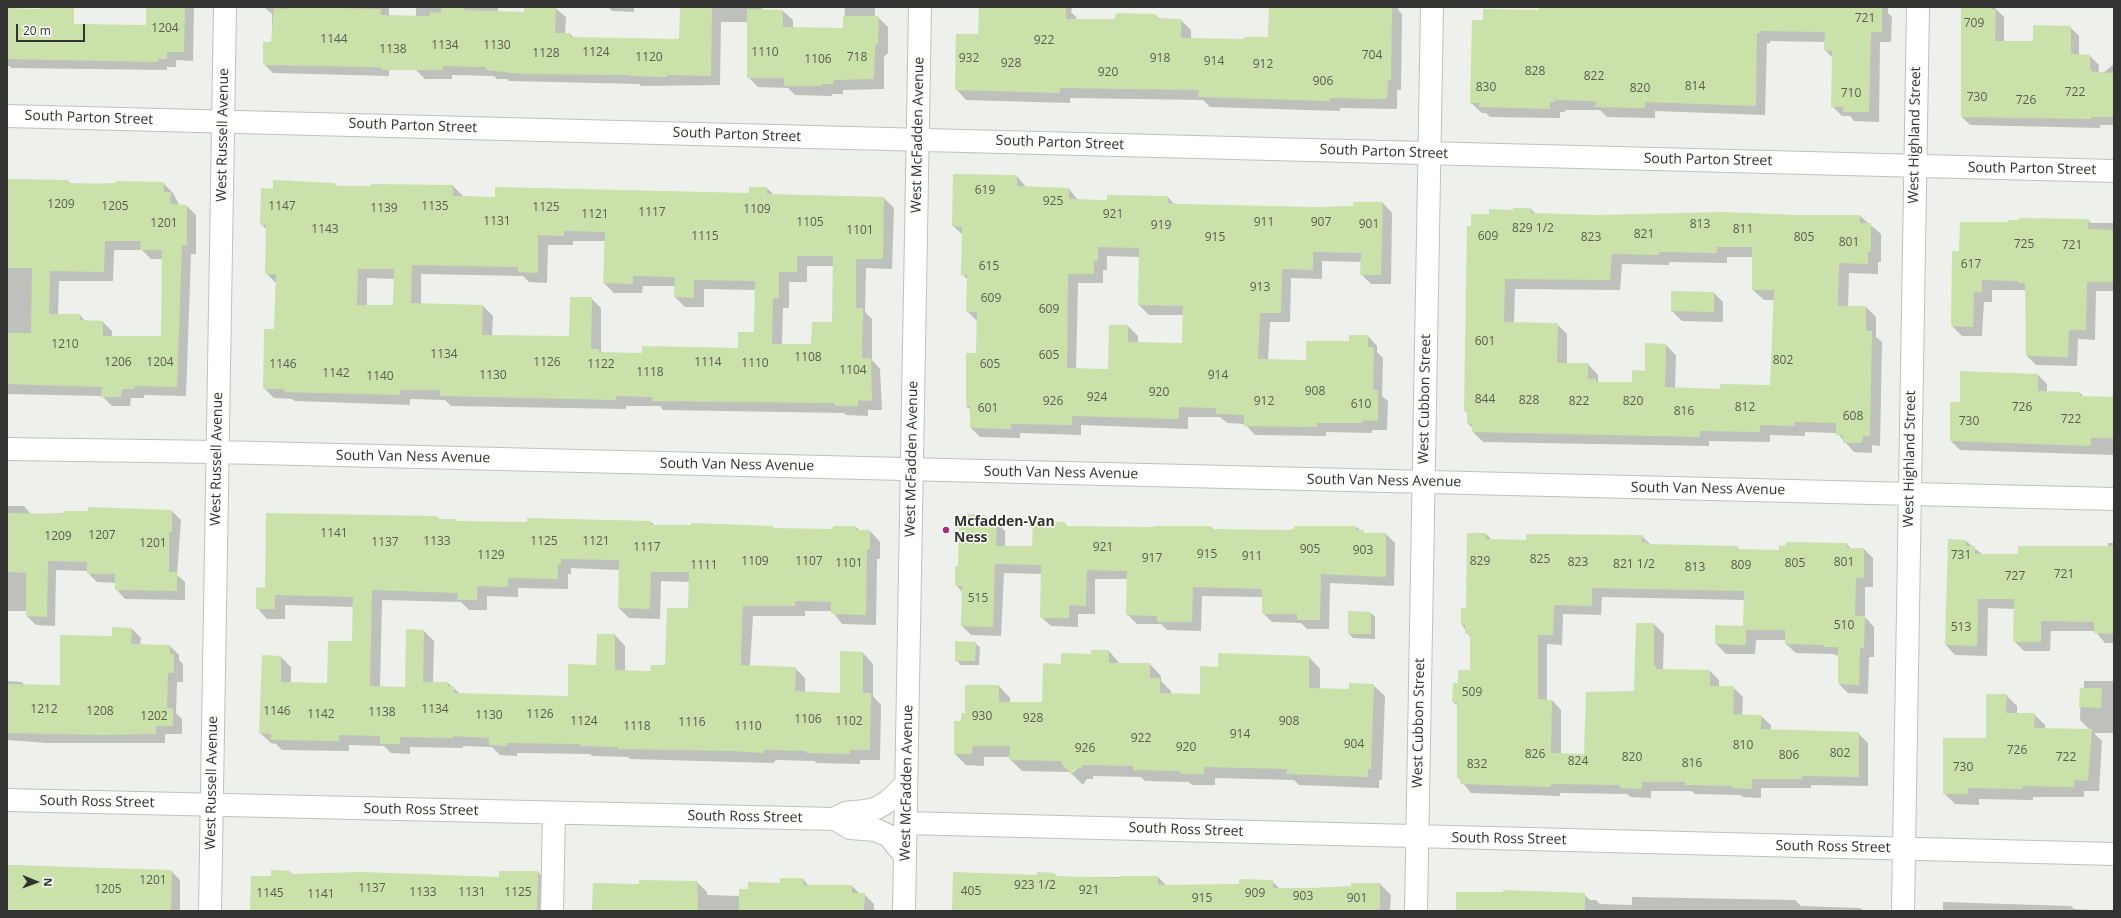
<!DOCTYPE html>
<style>
body{margin:0}
#map{position:relative;width:2121px;height:918px;overflow:hidden;background:#eef0eb;font-family:"Open Sans",sans-serif}
canvas{display:block}
.frame{position:absolute;inset:0;border:8px solid #333332;pointer-events:none}
.north{position:absolute;left:16px;top:862px;width:40px;height:40px;-webkit-text-stroke:3px #fbfdf9;paint-order:stroke;rotate:91deg;font-size:11px;font-weight:700;line-height:16px;text-align:center;color:#333332}
.north::after{content:'';display:block;margin:auto;width:14px;height:18px;background:#333332;clip-path:polygon(50% 0,100% 100%,50% 72%,0 100%)}
.scale{position:absolute;left:16px;top:24px;width:69px;height:18px;box-sizing:border-box;border:2px solid #333332;border-top:0;padding-left:5px;font-size:12px;line-height:14px;white-space:nowrap;color:#333332;-webkit-text-stroke:3px #fbfdf9;paint-order:stroke}
</style>
<div id="map">
<canvas width="2121" height="918"></canvas>
<div class="frame"></div>
<div class="north">N</div>
<div class="scale">20 m</div>
</div>
<script>
const context = document.querySelector('canvas').getContext('2d');
context.lineJoin = 'round';
function fill(path, color) { context.fillStyle = color; context.fill(path, 'evenodd'); }
function strokePath(path, color, width, dash) { context.strokeStyle = color; context.lineWidth = width; context.lineCap = dash ? 'butt' : 'round'; context.setLineDash(dash || []); context.stroke(path); }
function label(font, color, halo, rows, align = 'center') {
  context.font = font + ' "Open Sans",sans-serif'; context.lineWidth = 3; context.setLineDash([]); context.textBaseline = 'middle'; context.strokeStyle = halo; context.fillStyle = color; for (const [text, x, y, turn = 0] of rows) {
    context.save(); context.translate(x, y); context.rotate((+turn || 0) * Math.PI / 180); context.textAlign = isNaN(turn) ? turn : align; if (halo) context.strokeText(text, 0, 0); context.fillText(text, 0, 0); context.restore();
  }
}
fill(new Path2D(`
 M147 7H194L193 61 176 60V67H167V70L12 68 7 65V11L15 23 146 26Z
 M264 7 344 9V7H389V76L273 73 264 64 272 43V14Z
 M416 7H498V12L525 13V7H554L566 17 565 34H570L574 38 680 40 706 7H762V10L783 11 793 20V28L844 29 845 7H875V17H878L888 27V53L884 57V89L843 90V94H832V96L795 95 788 88 758 87 748 77V22H721L720 85 641 86 639 84 509 81 507 79H497L494 76 452 75V79H425L415 69Z
 M608 7H634V12L612 11Z
 M980 7H1072L1071 12 1076 17V20L1116 21 1155 15 1160 19 1181 20 1191 30V39L1245 40 1268 38 1270 7H1399L1398 10 1402 14 1401 90H1397V109L1340 108V111L1210 107 1203 100 1070 98V103L966 100 956 89 979 35Z
 M1540 7H1888V13L1892 17 1891 42H1880L1879 122 1854 121 1850 116H1842L1832 106 1833 58 1825 50 1826 42 1770 41V43H1767L1765 115 1655 111V118L1607 117 1600 110H1565V112H1560V118L1490 117 1486 113H1482L1471 103 1484 21 1540 11Z
 M1963 7 1995 8 2004 17V42H2034L2070 27 2079 36V56H2090L2099 65 2098 77 2114 64V125H2100V128L1970 125 1962 117Z
 M1017 176 1026 187 1069 189 1078 200 1108 201 1168 197 1175 205 1316 208 1354 207 1383 203 1392 213 1391 284H1371L1361 274 1362 262 1322 261V279L1291 278 1290 322H1270L1268 360 1307 361 1368 336 1377 346V352L1383 358 1382 396 1388 401 1387 430H1372V433L1326 432V436L1255 435 1245 424 1227 423 1220 417H1188V429L1081 425V435L1020 433V438L980 437 971 428V410L966 406 977 354V321L967 311 968 280 962 274 963 235 953 226ZM1107 256 1140 257 1139 305 1149 315H1184L1183 344 1138 343V336L1128 326H1110L1109 370 1076 369 1078 283H1103V270H1107Z
 M7 179 68 181 71 184 163 183 173 193 180 206H187L196 215V254H191L186 396 144 395V398H131L130 406H112L102 396 7 394ZM114 250H142L151 259H163L162 337H112V331L103 322H86L80 315H58L59 281H113Z
 M335 184 338 187 453 186 463 196 496 198 750 194 767 188 774 195 884 198 894 208 892 269 866 268 865 312 872 319V360L880 369 882 410H868V416L846 415 844 413 663 410 660 406H626V409L451 406 445 400 410 399V405L295 401 292 399 274 398 264 388 275 330 276 283 266 273 267 230 261 224 274 190ZM573 241H605L604 283 614 293H642L643 286H675V297L685 307H704V289L756 290 755 333 739 349 643 354 602 353 601 351V308L591 298 570 337 492 336 493 316 483 306 421 304V274L523 276 529 282 547 283 548 245H573ZM807 266H834L833 323 812 345H782L783 308H789V282H807ZM367 278 395 279 394 306H367Z
 M1531 209 1536 214 1598 216H1860L1881 234V262H1878V274L1849 273 1848 307H1866L1876 317V337L1882 342 1880 446 1872 445V453L1854 452 1837 433 1805 432V436L1770 435V442L1709 441V446L1483 442 1473 432V428L1468 424V414L1465 410 1472 227 1490 215ZM1727 257H1753V290L1764 300H1774L1771 386 1721 390 1675 389 1676 355 1666 345 1646 372 1633 383 1598 382V375L1588 364H1567V334L1557 324 1514 323 1515 289 1620 290 1622 264 1669 265V262L1727 263Z
 M2088 220 2091 223H2114V291H2096L2095 340 2078 339 2077 366 2036 365 2027 356 2026 290H1992V302H1984L1982 336H1962L1952 326 1960 252 2009 223Z
 M1714 293 1723 302V322L1682 321 1672 311Z
 M2038 375 2047 384V392L2080 393 2084 397 2114 398V455L1960 450 1951 441 1961 403Z
 M7 506H24L31 514 172 511 181 520 177 575 185 582V600L125 599 116 589V583L97 582 88 573V571L56 570 55 626 36 625 27 616V611H7Z
 M267 514 437 517 440 520 458 522 528 523V519L651 522 655 526 772 527 774 529 834 530 856 527 860 531H870L880 542V559H877L876 625 842 624 832 611H805V616H753L750 665 751 667 795 668 805 678V693L841 694 863 653 873 664V696L881 705 880 760H860V764L817 763 814 761 776 760 773 763 630 759 628 757 592 756 590 754 517 753V756L500 755 492 747 463 746V748L410 747V754L391 753 384 746 349 745V751L282 750 276 744 271 743 260 733 263 656 281 657 291 667V683L328 684 353 642 354 607 285 605V619H267L257 608 266 589ZM571 568 619 570V608L629 618 660 619 661 581 689 582V609L666 666 651 672 625 671V646L615 635 597 666 569 697 460 694 448 683H433L434 641 424 631 406 688 380 687 382 600 461 602 469 610H487V596L518 597V588L568 589V574H571Z
 M986 516 992 521 996 522 1005 531V547H1033L1064 523 1068 527 1155 528 1211 527 1214 530 1287 531 1356 527 1366 534H1386L1395 543 1394 586 1330 583 1329 629H1307L1301 623 1272 622 1263 613V597L1202 596 1201 631 1167 630 1161 624H1137L1128 615V579H1095V614H1078V627L1051 626 1041 617 1042 574 1004 573 1001 636 971 635 962 626V592L956 585 969 521Z
 M1486 534 1492 540 1527 541 1642 536 1651 545 1737 547 1740 550 1780 551 1847 544 1851 549H1864L1873 558V587H1865V617L1874 627V657H1869L1868 694 1848 693 1839 684V656L1833 654 1796 653 1786 644V640H1756L1755 654H1726L1716 644 1744 627V600L1602 597 1601 615 1563 614 1562 645 1547 644V700H1552L1561 710V754L1585 755 1635 692 1654 624 1664 634 1663 670 1710 671 1719 680V687H1733L1743 697 1742 715 1761 716 1771 725V731L1858 733 1868 743V786L1811 785V788H1761V798L1743 797 1740 795 1695 794 1692 791H1651V798L1631 797 1627 794 1560 793V796L1471 793 1458 777V706L1453 702 1459 684 1471 671V638L1462 625Z
 M1949 540 1966 541 1983 555H2019L2108 547V543H2114V643H2105L2095 631H2051L2050 651H2024L2014 641 2015 609 1988 608 1987 656 1955 655 1946 645Z
 M1371 613 1375 617V639L1353 638 1349 634Z
 M132 629 141 638 140 645 170 646 179 655V660L183 664V682H177L176 713 182 719V734H165V743H47L7 740V681L22 682 24 685 61 686 113 637Z
 M975 643 980 647 979 665H961L956 660Z
 M1109 651 1120 664H1150L1161 676V681L1171 691V694L1201 695 1219 668 1309 657 1320 669V689L1350 690 1373 685 1385 696 1382 780H1379V788L1299 785 1294 780 1215 778V785H1192L1189 782 1145 781 1141 777 1093 776V779H1087L1083 785 1070 772 1022 771 1010 759V757H984V766L966 765 955 754 962 722 966 714 999 686 1010 698V703H1043L1062 665ZM1080 765 1073 773 1071 772Z
 M2084 681H2114V733H2094L2102 741 2099 791H2084V797H2033V800L1979 799V805L1955 804 1944 793 1986 739 2006 695 2017 706V714H2034L2045 725V729L2090 730 2080 720 2081 689H2084Z
 M7 865 171 871 180 880V911H7Z
 M290 872 293 875 500 878 538 872 548 883V911H251L272 877Z
 M1038 873 1054 874 1058 877H1158L1167 886 1240 885 1272 881 1280 889 1352 887V884H1380L1391 895 1390 911H953L1038 876Z
 M803 879 809 886H852L860 894H864L874 904V911H593L640 885 697 882 707 892V895L740 896 749 890Z
 M1584 894 1590 900H1596L1600 904 1632 905V897L1795 900 1801 906 1860 908 1864 911H1457Z
 M1943 902 2071 906 2074 909 2114 911H1940L1943 910Z`), '#0003');
fill(new Path2D(`
 M40 7H74V24L146 25V7H185L184 52H167V59H158V62L7 59V8L40 9Z
 M288 7 381 9V15L430 16V12L441 13V7H464V10L524 12V7H556L555 33H570V37L679 39 680 7H712L711 76 667 75V77L630 76V75L522 74 486 70V67L443 66V70H382V68L372 67 263 65V42H271L274 8 287 9Z
 M979 7H1066V19H1115V15L1117 13 1156 14V18L1181 19V38L1244 39V37H1268L1269 7H1392L1391 80H1388L1387 99 1330 98V101L1198 97 1199 90 1060 88V93L955 90 956 34H978Z
 M1539 7H1882V32H1871L1869 112H1843V107H1831L1832 51 1824 50 1825 32 1760 31V33H1757L1756 106 1645 102V108L1595 107 1596 101 1555 100V102H1550V109L1479 107V103H1470L1472 20H1483V9L1539 10Z
 M1961 7H1991V9L1996 10 1995 41H2033V25L2071 26V54L2090 55V70H2092V72L2114 73V117H2091V119L1961 117Z
 M747 9 783 10V27L843 28V16H879L878 43 875 47 874 79 834 80 833 84H822V86H784V78H747Z
 M953 174 1017 175V186L1069 188V199L1107 200V195L1168 196V203L1180 204 1316 207 1353 206V202H1383L1381 275H1360L1361 253 1313 252V270L1282 269 1281 313H1260L1258 359 1306 360V341H1349V335H1368V347H1374L1373 390H1378V421L1363 420V423H1317V427L1244 426V415L1216 414V408L1179 407V419L1072 416V425L1011 424V429L970 428V406H966V353H976L977 312H966L967 275H961L962 227 952 226ZM1098 247 1139 248 1138 305 1183 306 1182 343 1128 342V325H1109L1108 369 1067 368 1068 274H1094V261H1098Z
 M7 179 68 180V183L104 184 116 183V181L164 182V192H171L170 204 187 205V245H182L177 387 135 386V389H122L121 397H101L102 387 7 384V333H31L32 268H7ZM105 241H141L140 250H162L161 336H103V321L80 320V314H49L50 271 104 272Z
 M273 180 335 183V186H371V184L453 185V196L495 197V187L749 193V187H767V194L884 197 883 259H856V308H863L862 358H871L872 401 858 400V406H835V403L652 401 653 397 616 396V400L440 396V390H400V395L284 392V389H263L264 329H274L276 274H265L266 225H260L261 188 273 189ZM564 231 605 232 603 283 633 284V276L675 277 674 297 694 298V280L755 281 754 332H738V348L642 346V353L599 352V349H591L592 297H570L569 336 482 335 483 305 411 303 412 265 518 267V272L538 273V235L564 236ZM797 256H833L832 322H812L811 344H772L773 298H779V272H797ZM358 269H394L393 305H357Z
 M1513 208H1531V213L1598 215 1725 212 1795 215H1860V223H1871V252H1868V264L1839 263 1838 306H1866V331H1872L1870 436H1863L1862 443H1843V435H1836V423L1795 422V426L1760 425V432L1700 431V437L1472 432V424H1467V410L1464 411 1467 226H1471V214H1489V209L1513 210ZM1717 247H1752V290H1774L1770 385 1720 384V389L1665 387 1666 344 1645 343V371L1632 370V382H1596V379H1588V363H1557L1558 323 1504 322 1505 279 1610 280 1612 254 1659 255V252L1717 253Z
 M2019 218 2089 219 2088 229 2114 230V282H2087L2086 330H2069L2068 357 2026 356 2025 283H2018V281L1982 280V292H1974L1973 327 1951 326 1952 251H1959L1960 222H2008V220H2019Z
 M1671 291 1714 292V312L1671 311Z
 M1960 371 2038 374V391L2080 392V396L2114 397V438H2091V446L1950 441V402H1960Z
 M88 507 172 510V532H169V572H177V591L115 590V574H87V562L48 561 47 617 26 616V573L7 572V513L63 514V511H88Z
 M266 513 437 516V519H457V521L527 522V518L651 521V525H691V523L773 526V528L833 529V526H856V530H870V549H867L866 615 831 614V602L795 601V606H743L741 654V665L796 667 795 691 840 693V651L863 652V693H871L870 750H850V754L806 753V751L765 750 763 753 731 751 618 749V747L580 746V744L507 743V746L489 745V738L453 736V738L400 737V744H380V736L339 735V741L271 740V734L259 733 262 655 281 656V682L327 683 328 641H352L353 597 275 595V609H256V587L265 588ZM561 559 619 560 618 608 650 609 651 572H689L688 608H667L665 665H651L650 671 615 670V634H597L596 665 568 664V696L454 693V686H448V682H423L424 630 406 629 405 687 370 686 372 590 458 593 457 600H477V586L508 587V578L558 579V564H561Z
 M968 514 986 515V520L997 521 996 546H1032L1033 522H1065V526L1154 527 1155 526H1211V529L1287 530 1294 529V526H1356V530H1364V533H1386V577L1321 574 1320 620H1297V614H1262V589L1193 587 1192 622H1157V616L1126 615 1127 571 1087 570 1086 606 1069 605V618H1040L1041 565 995 564 993 627 961 626 962 586H955V566H958L959 520H968Z
 M1467 533H1486V539L1526 540V534L1643 535 1642 542H1647V544L1738 546 1737 549 1779 550V545L1785 546 1786 542 1847 543V548H1864V578H1856L1855 616H1865L1864 648H1860L1859 685 1838 684V647H1824V645L1785 644V630H1746V645L1715 644V625L1743 626 1744 591 1592 588V606L1554 605 1553 635H1538V699L1552 700 1551 753 1584 754 1586 692 1634 691 1636 623H1654V666H1656V669L1710 670V686H1734L1733 714 1761 715V729L1859 732V777L1802 776V779H1752V789L1732 788V786L1685 785V782H1642V789L1620 788V785L1551 784V787L1460 784 1461 778H1457V702H1452L1453 683H1458V670H1470V634H1465V625H1461V608H1466Z
 M1948 539 1966 540V546H1975V554H2018V546H2114V634L2094 633V622L2041 621V642H2013L2014 599H1978L1977 646 1945 645Z
 M1348 611 1371 612V634H1348Z
 M112 627 132 628 131 644 170 645V654H174V673H168L167 708H173V726H156V734L102 735 7 733V684L60 685V635L112 636Z
 M955 641 976 642 975 661H955Z
 M1091 650H1109V663H1150V678H1160V693L1200 694V666L1218 667V653L1309 656V688L1349 689V683L1374 684 1371 769H1368V777L1287 774V769L1204 767V774H1180V771L1133 770V766L1082 765V768H1076L1071 774 1061 763V761L1009 760 1010 746H973L972 754H954V721H961V713H965V685H999V702H1042L1043 663 1061 664V653L1091 654Z
 M2080 688H2102L2101 708 2079 707Z
 M1986 694H2007L2006 713H2035L2034 728 2092 729 2088 781 2074 780V787L2023 786V789L1968 788V794H1943V738H1986Z
 M7 865 172 870 171 911H7Z
 M271 870 290 871V874L363 872 499 877V871H538L537 911H250L251 876H271Z
 M953 872 1037 875V872L1054 873V876L1120 878V876H1158V885L1239 884V879L1273 880V888H1312L1351 886V883H1380V909H1376V911H952Z
 M780 878H803V885H852V893H865L864 911H739V889H748V882L780 883Z
 M639 880 697 881 698 911H592L593 883 639 884Z
 M1503 890 1585 893V911H1456V892H1503Z`), '#cbe1aa');
const minor = new Path2D(`
 M7 116 2114 171
 M7 449 218 452 2114 499
 M7 800 835 819 850 828 876 830 889 836 905 856
 M835 819C851 808 853 814 870 810 885 807 896 794 906 784
 M905 823 2114 854
 M210 911 225 7
 M552 911 554 814
 M904 911 920 7
 M1416 911 1432 7
 M1903 911 1918 7`);
strokePath(minor, '#bfc1bd', 24);
strokePath(minor, '#fff', 22);
for (const [x, y, r, color] of [
 [946,530,4,"#ab2f81"]
]) { const dot = new Path2D(); dot.arc(x, y, r, 0, 2 * Math.PI); context.fillStyle = color; context.fill(dot); strokePath(dot, '#fbfdf9', 1.5); }
label('12px', '#595e50', null, [
 ["721",1865,19],
 ["709",1974,24],
 ["1204",165,29],
 ["1144",334,40],
 ["922",1044,41],
 ["1134",445,46],
 ["1130",497,46],
 ["1138",393,50],
 ["1124",596,53],
 ["1110",765,53],
 ["1128",546,54],
 ["704",1372,56],
 ["1120",649,58],
 ["718",857,58],
 ["932",969,59],
 ["918",1160,59],
 ["1106",818,60],
 ["914",1214,62],
 ["928",1011,64],
 ["912",1263,65],
 ["828",1535,72],
 ["920",1108,73],
 ["822",1594,77],
 ["906",1323,82],
 ["814",1695,87],
 ["830",1486,88],
 ["820",1640,89],
 ["722",2075,93],
 ["710",1851,94],
 ["730",1977,98],
 ["726",2026,101],
 ["619",985,191],
 ["925",1053,202],
 ["1209",61,205],
 ["1205",115,207],
 ["1147",282,207],
 ["1135",435,207],
 ["1125",546,208],
 ["1139",384,209],
 ["1109",757,210],
 ["1117",652,213],
 ["1121",595,215],
 ["921",1113,215],
 ["1131",497,222],
 ["1105",810,223],
 ["911",1264,223],
 ["907",1321,223],
 ["1201",164,224],
 ["901",1369,225],
 ["813",1700,225],
 ["919",1161,226],
 ["829 1/2",1533,229],
 ["1143",325,230],
 ["811",1743,230],
 ["1101",860,231],
 ["821",1644,235],
 ["1115",705,237],
 ["609",1488,237],
 ["915",1215,238],
 ["823",1591,238],
 ["805",1804,238],
 ["801",1849,243],
 ["725",2024,245],
 ["721",2072,246],
 ["617",1971,265],
 ["615",989,267],
 ["913",1260,288],
 ["609",991,299],
 ["609",1049,310],
 ["601",1485,342],
 ["1210",65,345],
 ["1134",444,355],
 ["605",1049,356],
 ["1108",808,358],
 ["802",1783,361],
 ["1206",118,363],
 ["1204",160,363],
 ["1126",547,363],
 ["1114",708,363],
 ["1110",755,364],
 ["1146",283,365],
 ["1122",601,365],
 ["605",990,365],
 ["1104",853,371],
 ["1118",650,373],
 ["1142",336,374],
 ["1130",493,376],
 ["914",1218,376],
 ["1140",380,377],
 ["908",1315,392],
 ["920",1159,393],
 ["924",1097,398],
 ["844",1485,400],
 ["828",1529,401],
 ["926",1053,402],
 ["912",1264,402],
 ["822",1579,402],
 ["820",1633,402],
 ["610",1361,405],
 ["812",1745,408],
 ["726",2022,408],
 ["601",988,409],
 ["816",1684,412],
 ["608",1853,417],
 ["722",2071,420],
 ["730",1969,422],
 ["1141",334,534],
 ["1207",102,536],
 ["1209",58,537],
 ["1133",437,542],
 ["1125",544,542],
 ["1121",596,542],
 ["1137",385,543],
 ["1201",153,544],
 ["1117",647,548],
 ["921",1103,548],
 ["905",1310,550],
 ["903",1363,551],
 ["915",1207,555],
 ["1129",491,556],
 ["731",1961,556],
 ["911",1252,557],
 ["917",1152,559],
 ["825",1540,560],
 ["1109",755,562],
 ["1107",809,562],
 ["829",1480,562],
 ["823",1578,563],
 ["801",1844,563],
 ["1101",849,564],
 ["805",1795,564],
 ["821 1/2",1634,565],
 ["1111",704,566],
 ["809",1741,566],
 ["813",1695,568],
 ["721",2064,575],
 ["727",2015,577],
 ["515",978,599],
 ["510",1844,626],
 ["513",1961,628],
 ["509",1472,693],
 ["1212",44,710],
 ["1134",435,710],
 ["1208",100,712],
 ["1146",277,712],
 ["1138",382,713],
 ["1142",321,715],
 ["1126",540,715],
 ["1130",489,716],
 ["1202",154,717],
 ["930",982,717],
 ["928",1033,719],
 ["1106",808,720],
 ["1124",584,722],
 ["1102",849,722],
 ["908",1289,722],
 ["1116",692,723],
 ["1118",637,727],
 ["1110",748,727],
 ["914",1240,735],
 ["922",1141,739],
 ["904",1354,745],
 ["810",1743,746],
 ["920",1186,748],
 ["926",1085,749],
 ["726",2017,751],
 ["802",1840,754],
 ["826",1535,755],
 ["806",1789,756],
 ["820",1632,758],
 ["722",2066,758],
 ["824",1578,762],
 ["816",1692,764],
 ["832",1477,765],
 ["730",1963,768],
 ["1201",153,881],
 ["923 1/2",1035,886],
 ["1137",372,889],
 ["1205",108,890],
 ["921",1089,891],
 ["405",971,892],
 ["1133",423,893],
 ["1131",472,893],
 ["1125",518,893],
 ["1145",270,894],
 ["909",1255,894],
 ["1141",321,895],
 ["903",1303,897],
 ["915",1202,899],
 ["901",1357,899]
]);
label('14px', '#333332', '#fbfdf9', [
 ["South Parton Street",89,118,2],
 ["South Parton Street",413,126,2],
 ["West Russell Avenue",223,135,-89],
 ["South Parton Street",737,135,2],
 ["West McFadden Avenue",918,135,-89],
 ["West Highland Street",1915,135,-89],
 ["South Parton Street",1060,143,2],
 ["South Parton Street",1384,152,2],
 ["South Parton Street",1708,160,1],
 ["South Parton Street",2032,169,1],
 ["West Cubbon Street",1425,399,-89],
 ["South Van Ness Avenue",413,457,1],
 ["West Russell Avenue",217,459,-89],
 ["West McFadden Avenue",912,459,-89],
 ["West Highland Street",1910,459,-89],
 ["South Van Ness Avenue",737,465,1],
 ["South Van Ness Avenue",1061,473,1],
 ["South Van Ness Avenue",1384,481,1],
 ["South Van Ness Avenue",1708,489,1],
 ["West Cubbon Street",1419,723,-89],
 ["West Russell Avenue",212,783,-89],
 ["West McFadden Avenue",907,783,-89],
 ["South Ross Street",97,802,1],
 ["South Ross Street",421,810,1],
 ["South Ross Street",745,817,1],
 ["South Ross Street",1186,830,2],
 ["South Ross Street",1509,839,1],
 ["South Ross Street",1833,847,1]
]);
label('bold 14px', '#333332', '#fbfdf9', [
 ["Mcfadden-Van",954,522],
 ["Ness",954,538]
], 'left');
</script>
